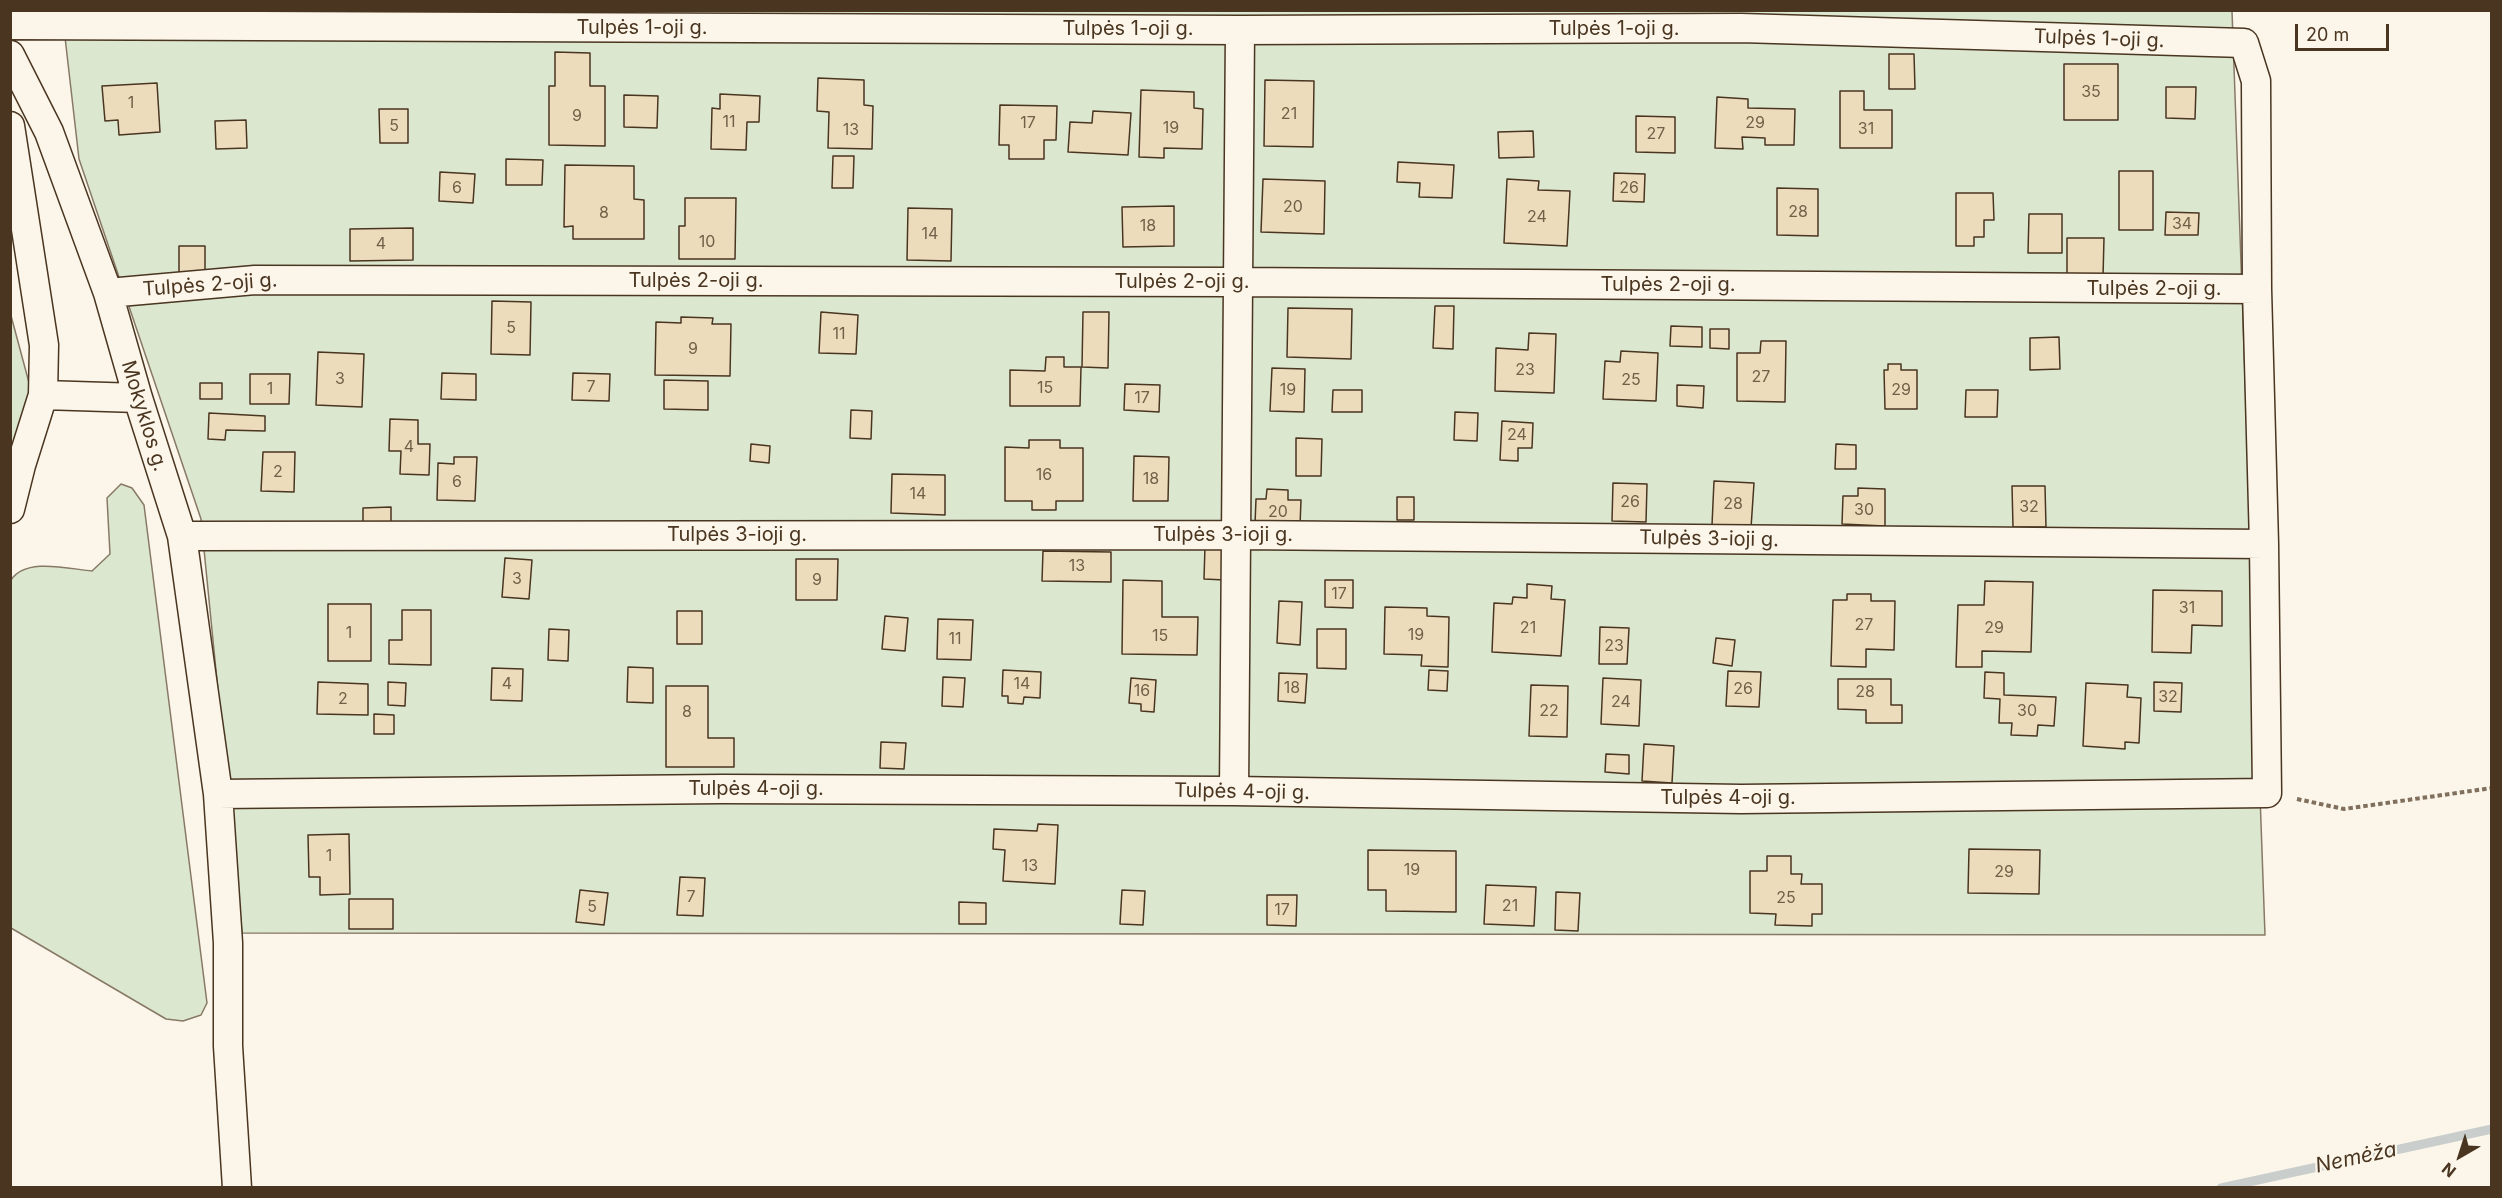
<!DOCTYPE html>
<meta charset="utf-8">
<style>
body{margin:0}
#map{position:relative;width:2502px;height:1198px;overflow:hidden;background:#fbf6e9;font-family:Inter,sans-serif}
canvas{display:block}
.frame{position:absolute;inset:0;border:12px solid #4a3520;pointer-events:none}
.north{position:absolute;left:2430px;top:1126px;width:60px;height:60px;-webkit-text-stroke:4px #fbf6e9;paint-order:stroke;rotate:219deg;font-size:16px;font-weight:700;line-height:24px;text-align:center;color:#4a3520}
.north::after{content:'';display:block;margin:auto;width:21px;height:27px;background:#4a3520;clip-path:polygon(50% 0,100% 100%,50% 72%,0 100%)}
.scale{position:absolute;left:2295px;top:24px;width:94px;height:27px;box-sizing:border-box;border:3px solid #4a3520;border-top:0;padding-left:8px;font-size:18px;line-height:21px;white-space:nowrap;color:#4a3520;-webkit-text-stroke:4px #fbf6e9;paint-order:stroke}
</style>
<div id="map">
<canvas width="2502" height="1198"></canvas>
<div class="frame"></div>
<div class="north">N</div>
<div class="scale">20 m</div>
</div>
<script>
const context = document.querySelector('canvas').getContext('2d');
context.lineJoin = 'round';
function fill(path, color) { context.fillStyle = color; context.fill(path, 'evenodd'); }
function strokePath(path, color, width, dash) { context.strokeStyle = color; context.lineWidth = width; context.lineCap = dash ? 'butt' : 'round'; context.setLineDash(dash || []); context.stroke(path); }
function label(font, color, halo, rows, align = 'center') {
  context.font = font + ' Inter,sans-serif'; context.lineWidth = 4.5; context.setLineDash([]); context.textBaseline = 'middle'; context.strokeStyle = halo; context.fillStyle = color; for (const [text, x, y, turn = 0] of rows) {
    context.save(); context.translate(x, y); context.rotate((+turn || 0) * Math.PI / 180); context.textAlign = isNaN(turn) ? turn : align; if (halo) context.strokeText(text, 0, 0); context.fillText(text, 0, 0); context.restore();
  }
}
const green = new Path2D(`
 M62 11H2232L2265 935 242 933 201 519 79 159Z
 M10 312 35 405 11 448H10Z
 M121 484 132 488 144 505 207 1003 201 1015 183 1021 166 1019 11 928V580C26 557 69 569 92 571L110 554 107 498Z`);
fill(green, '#dce7d0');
strokePath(green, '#887966', 1.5);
strokePath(new Path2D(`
 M2221 1188 2492 1129`), '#c9cecd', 9);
const building = new Path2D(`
 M555 52 590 53V86H605V146L549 145V86H555Z
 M1889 54H1914L1915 89H1889Z
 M2064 64H2118V120H2064Z
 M818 78 864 80V105L873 106 872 149 828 148 829 112 817 111Z
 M1265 80 1314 81 1313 147 1264 146Z
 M157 83 160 132 119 135 118 120 105 121 102 86Z
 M2166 87H2196L2195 119 2166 118Z
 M1141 90 1194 92V108L1203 109 1202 149 1164 148V158L1139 157Z
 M1840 91H1864V110H1892V148H1840Z
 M720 94 760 96 759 122H747L746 150 711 149 712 108 720 109Z
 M624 95 658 96 657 128 624 127Z
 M1717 97 1748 99V108L1795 109 1794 145H1765V138L1742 137 1743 149 1715 148Z
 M1000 105 1057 106 1056 140H1044V159H1009V145H999Z
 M379 109H408V143H380Z
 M1093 111 1131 113 1128 155 1068 152 1070 122 1092 123Z
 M1636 116 1675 117V153L1636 152Z
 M246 120 247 148 216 149 215 121Z
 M1533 131 1534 157 1499 158 1498 132Z
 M833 156H854L853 188H832Z
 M506 159 543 160 542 185H506Z
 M1398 162 1454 165 1452 198 1419 197 1420 183 1397 182Z
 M565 165 634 166V199L644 200V239H573V226L564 227Z
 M2119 171H2153V230H2119Z
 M440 172 475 174 473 203 439 201Z
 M1614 173 1645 174 1644 202 1613 201Z
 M1263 179 1325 181 1324 234 1261 232Z
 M1507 179 1539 181 1538 190 1570 191 1567 246 1504 243Z
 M1777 188 1818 189V236L1777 235Z
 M1956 193H1993L1994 220H1984V237H1974V246H1956Z
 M685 198H736L735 259H679V226H685Z
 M1174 206V246L1123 247 1122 207Z
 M908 208 952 209 951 261 907 260Z
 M2166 212 2199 213 2198 235H2165Z
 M2029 214H2062V253H2028Z
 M413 228V260L350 261V229Z
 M2067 238H2104L2103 277 2067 276Z
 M179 246H205V274H179Z
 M492 301 531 302 530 355 491 354Z
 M1435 306H1454L1453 349 1433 348Z
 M1288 308 1352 309 1351 359 1287 357Z
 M821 312 858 315 856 354 819 353Z
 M1083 312H1109L1108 368 1082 367Z
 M681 317 713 318 712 324H731L730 376 655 375 656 322 681 323Z
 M1671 326 1702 327V347L1670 346Z
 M1710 329H1729V349L1710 348Z
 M1529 333 1556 334 1554 393 1495 391 1496 348 1528 350Z
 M2059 337 2060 369 2030 370V338Z
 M1761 341H1786L1785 402 1737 401V353H1760Z
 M1621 351 1658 353 1656 401 1603 399 1605 361 1620 362Z
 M318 352 364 354 362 407 316 405Z
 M1046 357H1064V367H1081L1080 406H1010V370L1045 371Z
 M1888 364H1901V370H1917V409H1885L1884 370H1888Z
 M1272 368 1305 369 1304 412 1270 411Z
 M442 373 476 374V400L441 399Z
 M573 373 610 374 609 401 572 400Z
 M250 374H290L289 404H250Z
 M664 380 708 381V410L664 409Z
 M200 383H222V399H200Z
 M1125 384 1160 385 1159 412 1124 410Z
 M1677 385 1704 386 1703 408 1677 406Z
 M1333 390H1362V412H1332Z
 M1966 390H1998L1997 417H1965Z
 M851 410 872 411 871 439 850 438Z
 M1455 412 1478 413 1477 441 1454 440Z
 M209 413 265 416V431L226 430 225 440 208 439Z
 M390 419 418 420V444H430L429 475 400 474 401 451H389Z
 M1502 421 1533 423 1532 448H1518V461L1500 460Z
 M1296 438 1322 439 1321 476H1296Z
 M1029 440H1060V448H1083V501H1056V510H1032V501H1005V447L1029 448Z
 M751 444 770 446 769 463 750 461Z
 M1836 444 1856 445V469H1835Z
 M263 452H295L294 492 261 491Z
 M1134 456 1169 457 1168 501H1133Z
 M454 457H477L475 501 437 500 438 463 454 464Z
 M892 474 945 475V515L891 513Z
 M1714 481 1754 483 1751 528 1712 525Z
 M1613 483 1647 484 1646 522 1612 521Z
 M2012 486H2045L2046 527H2013Z
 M1858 488 1885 489V526L1842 524 1843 496H1858Z
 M1267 489 1288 490V500H1301L1300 526 1255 524 1256 499H1266Z
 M1397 497H1414V520H1397Z
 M391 507V526H363V508Z
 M1205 546H1226L1225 580 1204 579Z
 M1043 551 1111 552V582L1042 581Z
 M505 558 532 560 529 599 502 597Z
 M796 559H838L837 600H796Z
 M1123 580 1162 581V617H1198L1197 655 1122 654Z
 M1325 580H1353V608L1325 607Z
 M1985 581 2033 582 2031 652 1982 651V667H1956L1958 605H1984Z
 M1527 584 1552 586 1551 599 1565 600 1561 656 1492 652 1494 603 1512 604 1513 597 1527 598Z
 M2153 590 2222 591V626L2192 625 2191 653 2152 652Z
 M1847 594H1871V601H1895L1894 650 1866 649V667L1831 666 1833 600H1847Z
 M1279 601 1302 602 1300 645 1277 643Z
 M328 604H371V661H328Z
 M1385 607 1427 608V616L1449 617 1448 667 1421 666 1422 655 1384 654Z
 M402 610H431V665L389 664V640H402Z
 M677 611H702V644H677Z
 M885 616 908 618 905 651 882 649Z
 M938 619 973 620 971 660 937 659Z
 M1600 627 1629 628 1627 664H1599Z
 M549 629 569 630 568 661 548 660Z
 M1317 629H1346V669L1317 668Z
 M1716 638 1735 640 1732 666 1713 663Z
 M628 667 653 668V703L627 702Z
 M492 668 523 669 522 701 491 700Z
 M1003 670 1041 672 1040 698 1024 697 1023 704 1008 703V696H1002Z
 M1429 670 1448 671 1447 691 1428 690Z
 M1728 671 1761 672 1759 707 1726 706Z
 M1985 672 2004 673V695L2056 697 2054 726 2038 725 2037 736 2011 735 2012 723H1999L2000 699 1984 698Z
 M1279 673 1307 674 1305 703 1278 701Z
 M943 677 965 678 963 707 942 706Z
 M1131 678 1156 680 1154 712 1141 711V704L1129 703Z
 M1603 678 1641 680 1639 726 1601 724Z
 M1838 679H1891V705H1902V723H1866V710L1838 709Z
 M318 682 368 684V715L317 714Z
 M388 682 406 683 405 706 388 705Z
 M2154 682 2182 683 2181 712 2154 711Z
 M2086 683 2128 685 2127 697 2141 698 2139 743 2125 742V749L2083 746Z
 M1531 685 1568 686 1567 737 1529 736Z
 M666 686H708V738H734V767H666Z
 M374 714 394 715V734H374Z
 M881 742 906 743 904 769 880 768Z
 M1644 744 1674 746 1672 783 1642 781Z
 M1606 754 1629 755V774L1605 772Z
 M1038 824 1058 825 1055 884 1003 881 1005 850 993 849 994 829 1037 831Z
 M349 834 350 894 320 895V877H309L308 835Z
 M1969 849 2040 850 2039 894 1968 893Z
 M1368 850 1456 851V912L1386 911V890H1368Z
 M1767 856H1791V874H1802L1801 884H1822V914H1812V926L1775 925 1776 914 1750 913V871H1767Z
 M680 877 705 878 703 916 677 915Z
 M1486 885 1536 887 1534 926 1484 924Z
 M580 890 608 893 604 925 576 922Z
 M1122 890 1145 891 1143 925 1120 924Z
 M1556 892 1580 893 1578 931 1555 930Z
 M1267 895H1297L1296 926 1267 925Z
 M349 899H393V929H349Z
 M959 902 986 903V924H959Z`);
fill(building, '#ecdcbc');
strokePath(building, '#4a3520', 1.5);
const street = new Path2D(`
 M10 25 1240 30 1741 28 2244 43 2256 81 2257 289 2264 544 2267 793 1741 799 1234 791 722 789 218 794
 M10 55 49 132 108 293 138 398 182 536 218 794 228 943V1046L237 1188
 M10 126 44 345 43 395 21 465 10 509
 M108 293 255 280 1236 282 2257 289
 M43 395 138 398
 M182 536 1237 535 2264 544
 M1234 791 1240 30`);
strokePath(street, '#4a3520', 31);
strokePath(new Path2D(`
 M2297 799 2344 809 2492 788`), '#7f6f5c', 4, [4.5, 3]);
strokePath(street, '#fbf6e9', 28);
label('16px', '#725f47', null, [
 ["35",2091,92],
 ["1",131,103],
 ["21",1289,114],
 ["9",577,116],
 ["11",729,122],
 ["17",1028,123],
 ["29",1755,123],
 ["5",394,126],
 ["19",1171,128],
 ["31",1866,129],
 ["13",851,130],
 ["27",1656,134],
 ["6",457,188],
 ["26",1629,188],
 ["20",1293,207],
 ["28",1798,212],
 ["8",604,213],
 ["24",1537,217],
 ["34",2182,224],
 ["18",1148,226],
 ["14",930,234],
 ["10",707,242],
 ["4",381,244],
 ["5",511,328],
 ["11",839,334],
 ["9",693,349],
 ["23",1525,370],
 ["27",1761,377],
 ["3",340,379],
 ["25",1631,380],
 ["7",591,387],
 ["15",1045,388],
 ["1",270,389],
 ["19",1288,390],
 ["29",1901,390],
 ["17",1142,398],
 ["24",1517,435],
 ["4",409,447],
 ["2",278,472],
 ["16",1044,475],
 ["18",1151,479],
 ["6",457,482],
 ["14",918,494],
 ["26",1630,502],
 ["28",1733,504],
 ["32",2029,507],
 ["30",1864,510],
 ["20",1278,512],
 ["13",1077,566],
 ["3",517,579],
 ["9",817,580],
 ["17",1339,594],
 ["31",2187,608],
 ["27",1864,625],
 ["21",1528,628],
 ["29",1994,628],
 ["1",349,633],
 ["19",1416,635],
 ["15",1160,636],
 ["11",955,639],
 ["23",1614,646],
 ["4",507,684],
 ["14",1022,684],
 ["18",1292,688],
 ["26",1743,689],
 ["16",1142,691],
 ["28",1865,692],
 ["32",2168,697],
 ["2",343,699],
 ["24",1621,702],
 ["22",1549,711],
 ["30",2027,711],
 ["8",687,712],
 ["1",329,856],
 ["13",1030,866],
 ["19",1412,870],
 ["29",2004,872],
 ["7",691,897],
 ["25",1786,898],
 ["21",1510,906],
 ["5",592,907],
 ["17",1282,910]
]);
label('20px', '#4a3520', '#fbf6e9', [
 ["Tulpės 1-oji g.",642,28],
 ["Tulpės 1-oji g.",1128,29],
 ["Tulpės 1-oji g.",1614,29],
 ["Tulpės 1-oji g.",2099,39,2],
 ["Tulpės 2-oji g.",696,281],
 ["Tulpės 2-oji g.",1182,282],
 ["Tulpės 2-oji g.",210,285,-4],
 ["Tulpės 2-oji g.",1668,285],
 ["Tulpės 2-oji g.",2154,289],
 ["Mokyklos g.",144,416,73],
 ["Tulpės 3-ioji g.",737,535],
 ["Tulpės 3-ioji g.",1223,535],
 ["Tulpės 3-ioji g.",1709,539,1],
 ["Tulpės 4-oji g.",756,789],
 ["Tulpės 4-oji g.",1242,792,1],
 ["Tulpės 4-oji g.",1728,798]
]);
label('italic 21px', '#4a3520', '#fbf6e9', [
 ["Nemėža",2356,1158,-12]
]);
</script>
